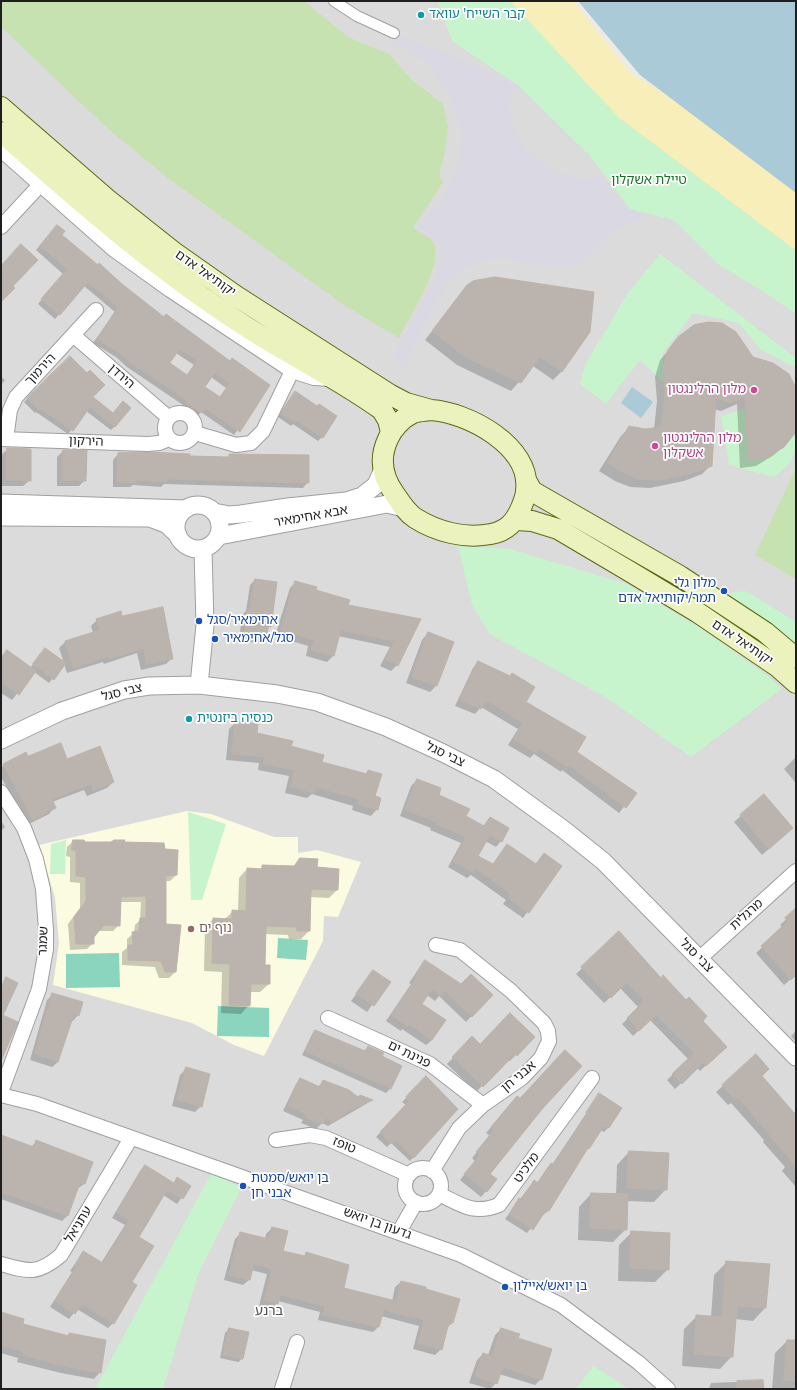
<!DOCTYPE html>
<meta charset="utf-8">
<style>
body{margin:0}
#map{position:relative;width:797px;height:1390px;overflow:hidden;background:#eeebe5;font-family:"Nunito Sans",sans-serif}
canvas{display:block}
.frame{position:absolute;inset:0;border:2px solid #1e1e1e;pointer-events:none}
</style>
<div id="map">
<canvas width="797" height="1390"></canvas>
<div class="frame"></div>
</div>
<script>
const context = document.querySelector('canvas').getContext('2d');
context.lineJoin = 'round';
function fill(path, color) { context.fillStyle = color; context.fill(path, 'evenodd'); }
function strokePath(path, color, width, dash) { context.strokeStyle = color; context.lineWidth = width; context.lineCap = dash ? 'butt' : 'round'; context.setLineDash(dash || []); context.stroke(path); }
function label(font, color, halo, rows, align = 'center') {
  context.font = font + ' "Nunito Sans","Noto Sans Hebrew",sans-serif'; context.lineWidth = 3.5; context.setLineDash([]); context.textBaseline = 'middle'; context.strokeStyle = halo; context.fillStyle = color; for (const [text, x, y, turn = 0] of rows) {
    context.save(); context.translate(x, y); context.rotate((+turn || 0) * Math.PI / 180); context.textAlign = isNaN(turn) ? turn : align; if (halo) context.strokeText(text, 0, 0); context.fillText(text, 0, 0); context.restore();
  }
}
fill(new Path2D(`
 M1 1H519L796 247V1389H1Z`), '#dcdbdb');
fill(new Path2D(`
 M187 811 211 814 274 837H298V853L317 850 361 862 338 917 324 916 323 941 264 1056 234 1045 192 1023 53 985 59 943 55 898 39 845Z`), '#fafbe0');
fill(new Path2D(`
 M1 1H304L348 37 389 54 412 80 443 104 448 128 444 156 439 176 443 182 414 226V229C421 233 431 237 434 244 444 264 409 318 399 338L347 307 169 179 105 126 1 27Z
 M796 468V579L755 555Z`), '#c6e2b0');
fill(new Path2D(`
 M506 1H573L630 73 702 117 796 183V251L619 118Z`), '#f7eeba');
fill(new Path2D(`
 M438 1H510L619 118 796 251V314L764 292 719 265 674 220 630 209 590 156 519 86 452 41Z
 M660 254 796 358V368L760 349 739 323 693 313 662 354 666 385 640 360 606 404 580 384 585 365 628 293Z
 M745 409 749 453 784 448 796 430C796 455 795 462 774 477L729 465 721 416Z
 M458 546 510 549 627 584 697 626 767 675 782 689 691 757 605 697 490 634 472 605Z
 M746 591 796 622V651L748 613 728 593Z
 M188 812 226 824 202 900H191Z
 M66 840 65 874H50L51 844Z
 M212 1172 241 1188 199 1272 163 1389H95Z
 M594 1366 629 1389H575Z`), '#c7f3cd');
fill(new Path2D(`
 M278 938 308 940 306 960 277 958Z
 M119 953 120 987 66 988V954Z
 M218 1006 269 1008V1037L217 1036Z`), '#8bd4bd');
fill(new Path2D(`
 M394 33 451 55 519 86 513 91 509 105 513 121 523 146 539 162 564 173 585 181 601 175 615 195 630 209 647 216 614 230 580 266H548L498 258 479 261 455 275 440 297 405 367 393 357 431 286 440 262 438 243 431 235 417 228 437 206 453 180 460 157 461 127 450 93 426 63 394 43Z`), '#dad9e3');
fill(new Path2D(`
 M578 1H796V193L640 75Z
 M632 387 653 402 641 418 621 403Z`), '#aacad7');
fill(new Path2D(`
 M53 231 163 318 230 362 269 385 234 435 201 412 197 417 182 407 183 405 127 367 116 357 93 343 115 312 84 286 55 319 38 304 63 274 36 250ZM176 353 194 365 187 376 169 363ZM211 377 226 388 219 398 204 387Z
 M468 286 589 331 561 372 553 380 533 366 511 391 457 365 425 340Z
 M678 340 752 358 796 390V426L783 446 774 455 756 466 740 468 737 404 721 411 714 409 711 465 702 474 684 481 650 488 630 487 615 481 599 471 621 436 630 427 645 430 654 429 657 401 655 377 660 360Z
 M70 357 92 397 115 426 111 430 86 411 68 434 36 412 35 413 24 402Z
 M1 377 5 380 1 385Z
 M295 392 317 407 322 437 318 441 293 424 291 426 278 417Z
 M8 449 30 480 23 486H1V455Z
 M63 451 85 480 79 486H57V457Z
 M118 454 227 458 230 455 308 482 303 488 164 484 161 487 133 485 130 487H113V460Z
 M255 580 270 626 267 630 266 638 261 643 239 641 242 615 246 611 250 585Z
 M296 582 347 606 420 620 397 665 391 671 380 666 390 647 338 636 333 656 327 662 306 656 308 646 275 636 290 588Z
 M122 617 172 658 166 664 141 670 137 653 104 664 103 662 67 673 64 664 49 683 34 672 12 700 1 693V657L7 651 30 668 41 653 64 663 59 648 65 642 93 633 91 626 97 620Z
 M428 633 452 642 436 686 430 692 406 683 422 640Z
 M478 662 524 702 575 752 635 793 619 813 562 770 561 772 534 754 530 758 508 745 518 729 481 707 475 714 455 706 473 668Z
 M235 723 256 734 290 747 321 762 365 774 368 771 377 809 371 816 352 810 353 806 312 794 307 798 285 793 289 776 258 770 259 763 226 760 229 729Z
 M28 757 66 760 113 782 107 788 87 796 84 790 52 802 55 807 49 814 27 825 1 777V768L4 765Z
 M796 757V783L784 769Z
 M417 780 465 817 483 827 490 818 501 841 496 847 485 841 477 856 492 865 507 846 535 865 544 854 561 866 523 918 503 904 506 900 471 875 467 878 448 867 461 843 430 830 431 828 400 816 411 786Z
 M764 795 786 834 762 855 734 822Z
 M1 821 5 827 1 831Z
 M73 841 84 843H123L164 850 176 875 170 881H165V925L180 926 175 972 169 978H159L155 967 122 965V952L127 948V939L134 933 135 925 140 920 141 902H120L119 925 113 931H98L93 937V943L87 949 70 950 68 924 80 908V883L70 882V857L66 856 67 847Z
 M263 866 316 868 337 890 329 898 310 897 309 931 301 939H289L288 935 264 934V966H269V984L260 992H249V1005L241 1014 221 1013 222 972 204 971 205 928 213 919 224 920 233 911 238 912 239 878 247 869 259 870Z
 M796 910V975L784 985 756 953 783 928 780 925Z
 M619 933 725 1047 700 1071 697 1068 675 1089 667 1080 689 1060 650 1020 633 1036 622 1024 639 1008 620 988 604 1003 576 974Z
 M425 961 461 985 491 995 466 1022 439 996 435 1001 427 995 421 1004 432 1040 426 1045 402 1029 401 1031 386 1021 411 984 409 983Z
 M373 971 389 982 367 1012 351 1001Z
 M53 994 78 1015 73 1021 71 1020 58 1062 52 1067 30 1060 47 1000Z
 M316 1031 364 1051 368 1047 381 1057 390 1089 386 1093 302 1055 312 1035Z
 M796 1031V1042L791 1036Z
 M533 1037 510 1061 508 1060 476 1092 447 1064 472 1038 480 1045Z
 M756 1056 760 1076 793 1114 796 1111V1187L782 1171 785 1167 763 1142 764 1140 731 1103 728 1105 716 1092Z
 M186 1069 201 1106 195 1112 172 1106 180 1075Z
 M426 1078 434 1135 410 1161 391 1143 387 1147 376 1137 406 1105 402 1102Z
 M300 1079 318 1087 323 1081 358 1098 371 1100 366 1104 328 1126 322 1123 316 1129 301 1123 303 1120 283 1111 296 1084Z
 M599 1094 621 1108 608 1128 604 1132 600 1130 569 1175 548 1211 543 1215 542 1214 527 1233 505 1219 530 1186 535 1182 537 1183 547 1168 552 1165Z
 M517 1097 543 1107 489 1174 496 1180 481 1197 460 1180 475 1161 472 1158 490 1136 486 1133Z
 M1 1136 31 1147 36 1142 84 1184 77 1189 68 1215 62 1221 1 1199Z
 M629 1152 666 1189 654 1202 627 1201 626 1229 613 1242 578 1240 579 1207 591 1194 616 1195 617 1165Z
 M145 1166 173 1183 177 1179 190 1186 177 1204 163 1195 137 1237 131 1282 113 1323 108 1328 77 1309 69 1319 50 1307 72 1272 70 1271 83 1252 101 1263 125 1225 112 1218 140 1171Z
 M272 1228 282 1252 303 1257 307 1253 343 1289 392 1302 395 1287 401 1282 458 1300 452 1323 446 1329 441 1349 435 1355 413 1349 419 1326 381 1316 378 1327 373 1332 318 1320 320 1312 278 1301 272 1309 259 1306 267 1274 251 1270 249 1280 243 1285 224 1280 235 1239 241 1233 265 1239 266 1234Z
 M632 1232 668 1269 655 1282 618 1281 619 1245Z
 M727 1262 768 1265 765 1308 753 1321 735 1319 732 1356 720 1369 682 1366 684 1329 697 1316 711 1317 714 1275Z
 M1 1313 21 1325 67 1336 69 1334 100 1372 94 1379 61 1373 17 1362 18 1358 1 1353Z
 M229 1329 242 1359 238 1362 220 1358 225 1333Z
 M501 1329 517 1339 541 1379 535 1385 499 1374 496 1383 490 1389 469 1383 477 1360 483 1354 488 1355 495 1335Z
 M787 1341H796V1389H772L775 1353Z
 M762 1381 763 1389H709L711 1383Z`), '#0003');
const building = new Path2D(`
 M57 225 65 231 62 235 98 265 99 263 122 284 164 317 166 314 230 361 232 358 270 385 240 432 205 408 202 413 186 402 187 400 131 363 120 353 97 339 118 307 88 282 60 315 41 299 67 269 40 246ZM180 349 197 361 187 375 170 363ZM215 373 230 383 220 397 205 387Z
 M21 244 38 260 13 286 15 288 1 302V266Z
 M495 277 594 292 590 332 562 372 540 357 521 383 465 357 432 331 467 285 473 281Z
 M708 322 722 323 736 332 753 357 773 363 789 374 796 388V432L784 447 766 458 748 460 745 397 730 403 716 398 712 466 693 473 659 480 639 479 624 473 607 463 629 426 645 429 661 427 665 392 663 368 668 350 678 337 694 325Z
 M70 356 87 373 90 370 105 385 93 397 113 413 123 401 131 408 115 427 90 407 73 431 41 409 39 410 27 398Z
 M295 391 317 406 319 404 337 416 323 438 297 420 296 423 281 413Z
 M7 448 31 449V481L7 480Z
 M63 450H87L86 481 62 480Z
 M147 452 190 454V456L229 457V454L309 455V483L167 479V482L136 480V483L117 482 118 453Z
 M255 579 277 582 271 627 268 626 267 638 244 636 247 609H250Z
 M295 581 317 587 316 590 350 600 348 605 421 619 398 666 385 659 395 641 341 630 334 656 311 650 314 640 281 630Z
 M163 607 173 659 147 664 143 648 110 659 109 656 73 668 65 641 100 630 96 619 121 611 122 616Z
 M428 632 454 642 437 686 412 677Z
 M45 648 66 663 54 680 33 664Z
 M7 650 36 671 19 695 1 682V658Z
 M478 661 510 676 512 673 535 687 526 702 586 737 577 752 637 793 626 808 569 765 567 767 539 748 536 753 513 739 523 723 486 700 481 709 460 700Z
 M235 721 258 724 257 733 293 741 291 746 324 755 322 762 367 774 368 770 382 774 375 796 381 798 378 810 357 804 359 799 316 787 314 793 291 787 295 770 263 764 265 757 232 754Z
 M61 743 67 759 100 746 114 782 93 791 91 784 52 799 56 808 33 820 3 764 26 752 28 756Z
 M417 779 441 788 439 795 470 809 466 816 484 826 490 817 509 828 502 842 490 835 478 856 493 864 507 844 536 864 544 853 562 866 529 913 508 898 511 894 476 869 474 873 453 861 466 837 436 824 437 822 405 810Z
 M764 794 793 828 769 849 740 815Z
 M73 840H84L85 842H111L114 840H125L124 842 164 843 165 849 178 850 177 875 166 876V924L181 925 176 972H165L161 961 128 960V945H133L132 932 139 931 140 918H146V896L121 897 120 926 104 925 94 937V944H76L74 917 86 901V877L76 876V850H72Z
 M300 858 318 859 317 867 339 869 338 890 311 889 310 931H297L296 927 266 926 265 965H270V984H251L250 1006 229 1005 230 964 212 963 213 918 232 919V910L246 911 247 868 262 869V865L294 866Z
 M796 908V975L791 980 761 946 788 921 785 918Z
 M619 931 661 978 663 975 686 1000 689 997 707 1016 703 1021 727 1047 706 1066 703 1063 682 1084 672 1074 694 1053 656 1015 639 1031 627 1018 644 1001 627 982 611 998 581 967Z
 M425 960 461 984 471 974 493 995 472 1017 445 991 441 996 432 989 422 1004 446 1020 432 1040 409 1024 407 1026 391 1015 416 978 414 977Z
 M373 970 391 982 374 1006 356 994Z
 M6 977 18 983 3 1015 18 1022 1 1061V988Z
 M52 993 83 1002 79 1016 74 1014 58 1062 35 1054Z
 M510 1013 535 1037 517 1056 515 1054 483 1087 452 1057 472 1036 480 1044Z
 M315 1030 365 1051 368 1046 384 1053 382 1056 402 1066 391 1089 305 1051Z
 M565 1050 582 1066 543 1108 490 1174 497 1179 487 1192 464 1174 480 1155 476 1152 494 1130 491 1127 517 1096 520 1098Z
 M756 1054 769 1069 762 1076 796 1115V1167L738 1097 735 1100 722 1085Z
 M186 1067 210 1074 202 1107 177 1100Z
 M426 1076 458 1109 414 1158 396 1140 392 1144 380 1132 409 1101 406 1097Z
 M300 1078 320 1087 323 1080 349 1090 358 1097 360 1095 373 1100 349 1111 333 1122 326 1118 322 1124 305 1118 307 1115 288 1106Z
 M599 1093 622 1108 609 1128 604 1126 589 1149 588 1148 549 1211 546 1210 533 1230 509 1214 519 1198 522 1200 534 1180 538 1183 551 1163 553 1164 587 1114 586 1113Z
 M1 1135 34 1147 36 1140 93 1162 85 1184 80 1183 68 1216 1 1192Z
 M629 1151 669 1153 667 1190 627 1188Z
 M145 1165 174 1183 177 1177 191 1186 183 1199 167 1190 139 1237 154 1246 132 1282 137 1285 114 1324 82 1304 75 1314 55 1301 76 1267 75 1265 83 1251 103 1263 129 1220 117 1212Z
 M591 1193 628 1194 627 1230 590 1228Z
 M272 1227 288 1231 283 1251 305 1256 306 1252 349 1265 344 1288 396 1301 401 1281 426 1287V1289L460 1299 453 1323 449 1322 442 1350 418 1343 424 1320 384 1310 379 1327 323 1315 325 1306 280 1295 278 1304 264 1300 272 1269 254 1264 250 1280 229 1275 240 1232 269 1239Z
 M631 1231 670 1233 669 1270 630 1268Z
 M726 1261 770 1264 766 1308 737 1306 733 1357 694 1354 696 1315 722 1317Z
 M1 1312 24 1319 23 1324 69 1336V1333L106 1340 101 1373 67 1367 23 1355 24 1352 1 1345Z
 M229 1328 249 1332 243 1359 223 1355Z
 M501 1328 520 1334 518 1338 552 1349 542 1380 503 1367 497 1384 475 1376 483 1353 492 1356Z
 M787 1340H796V1381L784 1380Z
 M763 1380 764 1389H737V1381Z`);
fill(building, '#bbb4ae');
strokePath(building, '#beb3a9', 1);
const pedestrian = new Path2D(`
 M334 1 357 16 394 33`);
const minor = new Path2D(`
 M1 150 113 249 170 290 292 371 314 378 330 379
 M1 227 40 185
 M73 335 169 418
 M165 428a15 15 0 1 1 30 0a15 15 0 1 1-30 0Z
 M195 433 236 445 251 443 263 431 292 371
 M1 439 148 444 159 443 169 439
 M6 439 10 410 16 397 96 310
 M1 792 24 828 36 859 43 889 46 930V949L39 989 1 1092
 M699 959 796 871
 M328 1018 430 1064 483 1105
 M1 1095 37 1104 461 1255 561 1305 639 1363 668 1389
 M276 1140 310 1135 326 1138 409 1175
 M405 1186a18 18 0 1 1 36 0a18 18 0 1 1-36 0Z
 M432 1171 459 1128 483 1105 522 1078 541 1058 549 1041 548 1031 544 1023 511 991 460 950 436 945
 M439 1194C462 1205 473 1215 499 1205L592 1078
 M399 1232 416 1202
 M1 1264C28 1272 38 1275 61 1255L131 1138
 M282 1389 297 1342`);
const tertiary = new Path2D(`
 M1 503 186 509
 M176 527a22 22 0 1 1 44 0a22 22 0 1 1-44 0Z
 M214 512 229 515 241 514 288 507 346 501 362 496 376 485 383 469
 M1 517 150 518 166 524 178 535
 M219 536 387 504 404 508
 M199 685 205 625 203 549
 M1 740 62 711 124 690 149 686 199 685 277 694 317 702 386 727 443 753 494 779 563 829 603 861 796 1057`);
const secondary = new Path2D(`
 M1 107 107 199 175 253 236 296 389 394 406 403 431 410
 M1 132C79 201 158 270 245 326 290 355 339 379 382 410L388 420 391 432
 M431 410C467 412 532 446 526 491 526 496 523 503 521 508 515 522 507 531 491 534 465 539 437 532 415 518 406 512 400 502 394 493 382 476 379 458 388 439 392 429 402 418 413 413 418 411 425 411 431 410Z
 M526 480 532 491 544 498 680 576 765 632 796 658
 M516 520 532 521 558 529 629 571 697 612 778 667 796 683`);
strokePath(pedestrian, '#9f9f9f', 12);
strokePath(minor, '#9f9f9f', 16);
strokePath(tertiary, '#9f9f9f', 19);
strokePath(secondary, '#5a6911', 22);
strokePath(pedestrian, '#fff', 10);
strokePath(minor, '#fff', 14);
strokePath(tertiary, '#fff', 17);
strokePath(secondary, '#ecf2be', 20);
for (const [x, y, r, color] of [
 [421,15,4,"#0f9aa8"],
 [754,390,4,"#d1479c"],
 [655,446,4,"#d1479c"],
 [724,591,4,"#1a4fb4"],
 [199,621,4,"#1a4fb4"],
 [215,639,4,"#1a4fb4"],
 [189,719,4,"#0f9aa8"],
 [191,929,4,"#8d6e63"],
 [243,1186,4,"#1a4fb4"],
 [505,1287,4,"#1a4fb4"]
]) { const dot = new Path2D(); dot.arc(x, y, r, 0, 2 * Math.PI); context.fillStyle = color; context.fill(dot); strokePath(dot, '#fff', 1.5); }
label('13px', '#0d838f', '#fff', [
 ["קבר השייח' עוואד",429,15],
 ["כנסיה ביזנטית",197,719]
], 'left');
label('13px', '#187025', '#fff', [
 ["טיילת אשקלון",649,181]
]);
label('13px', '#1e1e1e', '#fff', [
 ["יקותיאל אדם",205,274,35],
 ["הירמוך",41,370,-47],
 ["הירדן",121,377,41],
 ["הירקון",86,442,2],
 ["אבא אחימאיר",311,517,-10],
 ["יקותיאל אדם",742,643,34],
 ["צבי סגל",122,693,-14],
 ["צבי סגל",445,755,26],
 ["מרגלית",747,915,-42],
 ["שמגר",44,941,-88],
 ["צבי סגל",696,956,45],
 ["פנינת ים",409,1055,26],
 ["אבני חן",519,1077,-40],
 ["טופז",344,1146,23],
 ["מלכיט",527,1168,-54],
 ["גדעון בן יואש",377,1224,20],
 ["עתניאל",79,1225,-59]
]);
label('13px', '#b23c85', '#fff', [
 ["מלון הרלינגטון",746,390],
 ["מלון הרלינגטון",663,439,"left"],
 ["אשקלון",663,454,"left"]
], 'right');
label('13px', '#164399', '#fff', [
 ["מלון גלי",716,584,"right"],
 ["תמר/יקותיאל אדם",716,599,"right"],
 ["אחימאיר/סגל",207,621],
 ["סגל/אחימאיר",223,639],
 ["בן יואש/סמטת",251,1179],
 ["אבני חן",251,1194],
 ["בן יואש/איילון",513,1287]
], 'left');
label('13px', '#785e54', '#fff', [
 ["נוף ים",199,929]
], 'left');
label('14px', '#515151', '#fff', [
 ["ברנע",269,1312]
]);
</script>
